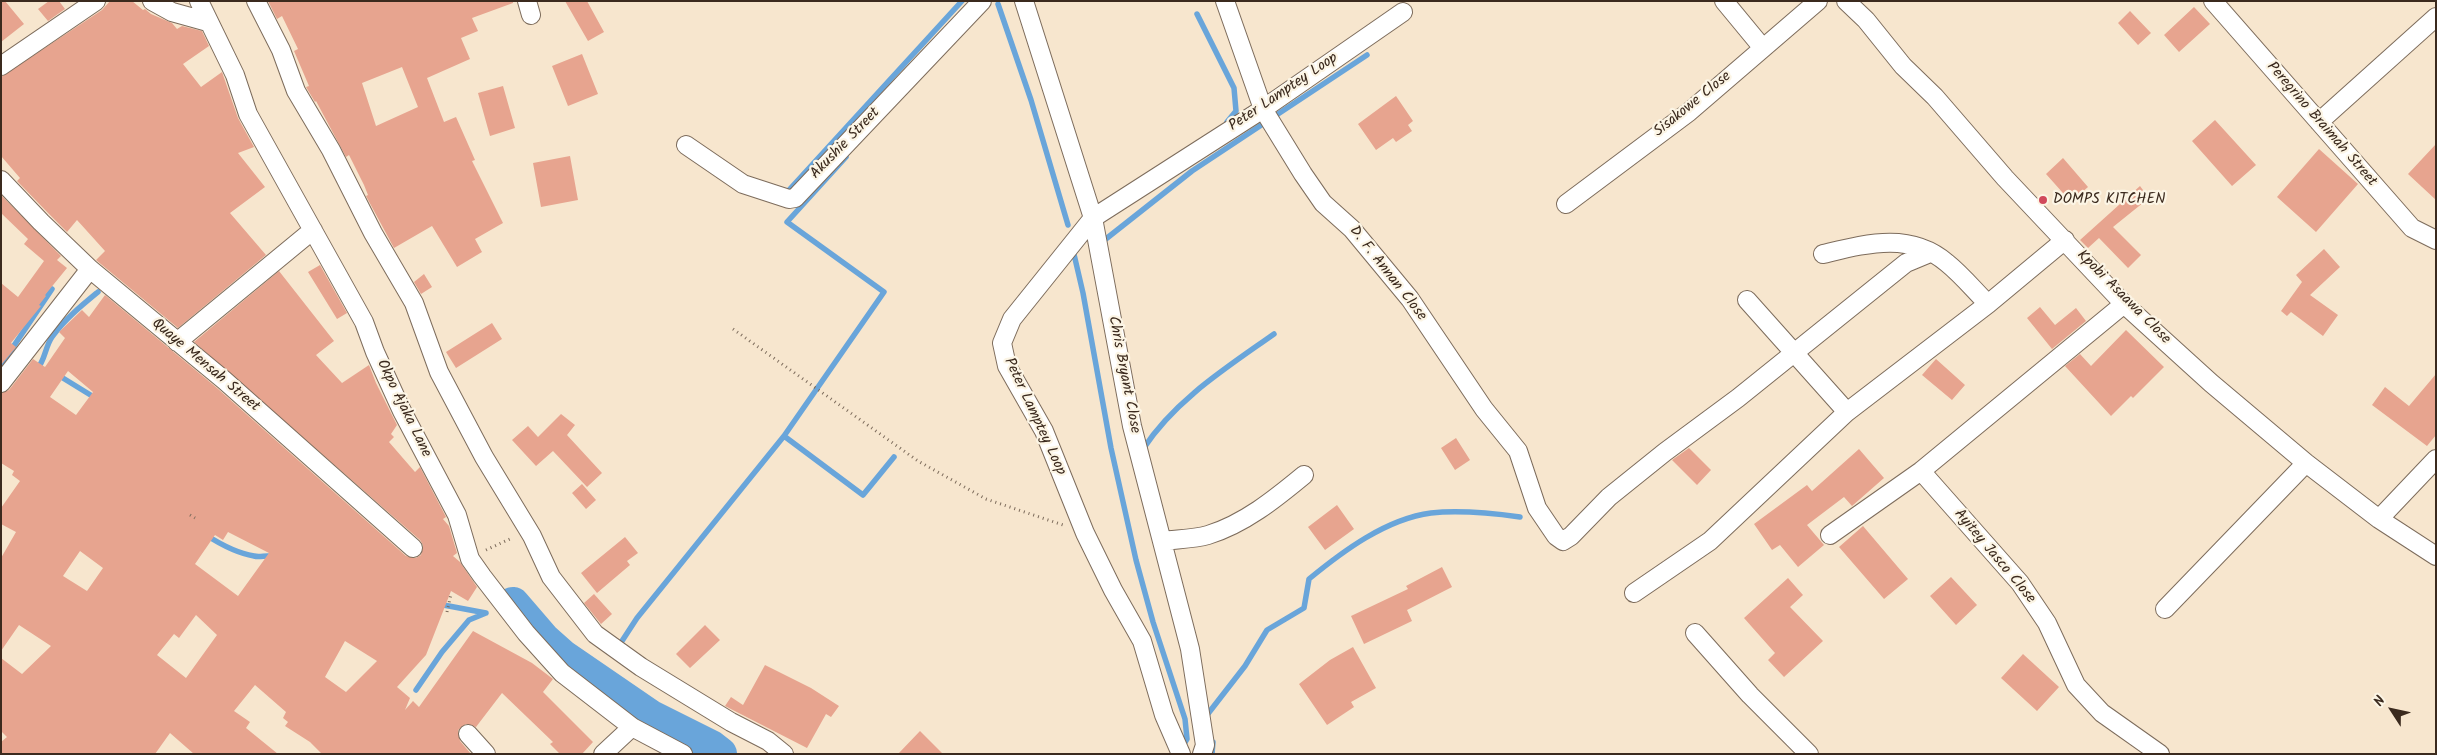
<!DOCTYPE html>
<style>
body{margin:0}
#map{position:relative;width:2437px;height:755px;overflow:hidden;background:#f7e6ce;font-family:Kalam,sans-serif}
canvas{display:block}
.frame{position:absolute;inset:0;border:2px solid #3b2a1e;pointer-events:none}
.north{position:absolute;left:2367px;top:685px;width:50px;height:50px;-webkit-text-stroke:4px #fcf5e5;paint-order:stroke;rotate:305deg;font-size:14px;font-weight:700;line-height:20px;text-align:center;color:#3b2a1e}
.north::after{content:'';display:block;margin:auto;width:18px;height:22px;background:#3b2a1e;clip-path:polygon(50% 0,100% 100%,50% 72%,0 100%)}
</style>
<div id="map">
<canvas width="2437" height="755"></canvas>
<div class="frame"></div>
<div class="north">N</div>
</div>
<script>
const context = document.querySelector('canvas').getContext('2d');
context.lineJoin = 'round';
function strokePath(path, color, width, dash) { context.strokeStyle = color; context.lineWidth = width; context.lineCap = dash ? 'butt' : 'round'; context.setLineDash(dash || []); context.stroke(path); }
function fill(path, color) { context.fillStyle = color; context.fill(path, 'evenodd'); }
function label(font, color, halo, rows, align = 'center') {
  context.font = font + ' Kalam,sans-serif'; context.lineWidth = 4.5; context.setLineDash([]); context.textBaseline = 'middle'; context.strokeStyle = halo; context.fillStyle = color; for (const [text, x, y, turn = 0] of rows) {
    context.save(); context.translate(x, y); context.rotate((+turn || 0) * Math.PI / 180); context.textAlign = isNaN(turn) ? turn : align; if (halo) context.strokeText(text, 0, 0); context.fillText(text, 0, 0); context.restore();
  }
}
strokePath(new Path2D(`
 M998 4 1031 100 1068 225
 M1197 14 1234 88 1236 111 1227 122
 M789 190 962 1
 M1102 242 1192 171 1367 55
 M1073 250 1083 293 1111 448 1136 560 1153 622 1185 719 1187 739 1182 747
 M1 365 52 289
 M37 369C45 361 45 347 52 337 65 319 81 306 98 292
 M58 375 97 399
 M784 436 884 292 787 222 846 157
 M1143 449C1175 400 1226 368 1274 334
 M206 535C220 544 236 553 254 556 261 558 267 554 273 557
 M438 604 486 613
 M622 641 637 618 784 436 863 495 894 457
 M416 690 442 652 469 620 486 613
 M1207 715 1245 666 1267 630 1304 608 1309 579C1343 551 1386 519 1431 513 1460 510 1491 513 1520 517
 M1212 754 1213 742`), '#69a5da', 5.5);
strokePath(new Path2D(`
 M513 604 544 640 562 656 651 717 711 747 720 754`), '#69a5da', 34);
fill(new Path2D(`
 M1 1H5L24 24 1 42Z
 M49 1H59L65 9 48 21 38 9Z
 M110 1H132L143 10 145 9 151 14 172 23 177 29 182 26 202 31 209 46 183 64 201 87 222 72 238 118 254 147 238 153 265 187 230 213 266 255 178 328 96 260 105 251 77 220 67 232 49 214 17 181 20 178 1 156V77L102 10Z
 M268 1H513V3L472 18 478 31 461 38 470 59 427 78 444 122 456 117 475 160 472 161 503 223 475 239 482 252 457 267 432 226 394 248 366 196 368 195 364 185 349 155 346 157 316 101 315 102 306 87 309 86 294 51 298 49 282 16 277 19ZM402 67 418 107 376 126 362 83Z
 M565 1H587L604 32 588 41Z
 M2194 7 2210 24 2179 52 2164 35Z
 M2130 11 2151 33 2138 45 2118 23Z
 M582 54 598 94 568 106 552 66Z
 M503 86 515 128 490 136 478 93Z
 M1396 96 1413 121 1408 125 1412 131 1396 142 1393 138 1376 150 1358 124Z
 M2215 120 2256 165 2232 186 2192 141Z
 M2436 144V200L2408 174Z
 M2319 149 2358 184 2316 232 2277 197Z
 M570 156 578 200 541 207 533 163Z
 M2063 158 2088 187 2071 202 2046 174Z
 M2140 186 2149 198 2113 227 2141 255 2128 268 2099 238 2088 248 2080 240Z
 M2 196 61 256 57 260 67 268 45 295 46 296 39 305 41 306 11 343 16 347 1 365V283L18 297 44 261 24 244 28 239 1 213Z
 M2324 249 2340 267 2310 295 2338 315 2323 336 2291 312 2287 316 2281 311 2302 282 2296 275Z
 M320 265 347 313 337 319 308 272Z
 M279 271 334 341 316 355 342 383 369 365 376 383 397 425 391 434 394 437 389 442 415 472 420 467 446 517 443 519 449 526 457 553 453 556 460 562 477 587 468 601 451 591 426 655 397 687 410 698 405 710 413 701 419 707 473 631 532 663 553 679 543 692 593 742 582 754H560L550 744 553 742 502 693 476 727 466 724 458 730 460 741 471 754H322L310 742 285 726 288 722 283 718 286 712 255 685 234 711 250 722 246 728 278 754H194L170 733 155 754H1V742L7 737 1 731V658L22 674 51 646 19 625 1 651V558L16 532 1 524V508L20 481 12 475 14 471 1 463V393L9 390 33 359 45 367 65 338 59 332 82 310 89 317 105 295 217 388 406 556 416 558 421 555 423 545 420 540 194 342ZM68 371 93 392 76 415 50 397ZM228 532 269 553 238 596 195 564 215 535 223 540ZM80 551 103 568 87 591 63 576ZM196 615 217 635 186 678 157 655 174 634 179 638ZM345 641 377 661 346 692 325 677Z
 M424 274 432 287 421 294 414 282Z
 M2040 307 2055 325 2076 308 2086 321 2052 349 2027 318Z
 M492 323 502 339 456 368 446 352Z
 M2126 330 2164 367 2133 398 2131 396 2111 416 2065 366 2080 354 2091 366Z
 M1936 359 1965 385 1952 400 1922 375Z
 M2436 374V435L2427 446 2372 405 2385 387 2409 406Z
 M561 414 575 425 567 435 602 473 587 487 553 451 536 466 512 440 528 426 538 437Z
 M1456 438 1470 460 1455 470 1441 448Z
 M1689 448 1711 470 1697 485 1672 460Z
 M1859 449 1884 478 1852 506 1844 497 1807 525 1824 545 1798 567 1780 545 1772 550 1754 524 1807 485 1812 491Z
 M582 484 596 500 586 509 572 493Z
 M1337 505 1354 529 1325 550 1308 527Z
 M1863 526 1908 579 1884 599 1839 547Z
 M625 537 638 553 627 561 630 565 597 593 581 573Z
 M1442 567 1452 587 1407 610 1412 621 1364 644 1351 616 1408 589 1406 586Z
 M1951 577 1977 605 1956 625 1930 596Z
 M1788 578 1803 595 1790 607 1823 641 1784 677 1768 660 1775 653 1744 618Z
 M594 594 612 614 601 624 584 603Z
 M705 625 720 640 690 668 676 654Z
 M1353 647 1376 688 1351 702 1354 707 1327 725 1299 684 1330 660Z
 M2023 654 2059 687 2037 711 2001 678Z
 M765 665 811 688 839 706 831 717 826 714 807 748 725 706 731 697 743 705Z
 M920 731 943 754H898Z`), '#e7a48f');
const minor = new Path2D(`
 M152 1 172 12 208 22
 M199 1 235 75 248 114 364 322 375 352 402 411 457 515 470 559 482 576 526 633 562 673 632 727 683 754
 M256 1 281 50 296 91 331 150 373 233 414 303 439 372 484 457 532 536 551 577 595 634 641 667 731 722 768 741 784 754
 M527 1 531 15
 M1024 1 1093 218 1132 426 1190 649 1205 745 1202 754
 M1225 1 1263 109 1303 174 1323 203 1352 229 1410 299 1484 409 1518 451 1537 508 1556 536 1563 541 1571 536 1609 497 1665 452 1738 398 1906 263 1930 253
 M1724 1 1762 47
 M1846 1 1866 20 1903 66 1935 97 2005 178 2124 304 2211 383 2306 463 2379 519 2436 556
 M2213 1 2412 228 2436 240
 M1 66 96 1
 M2319 122 2436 17
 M686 145 743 184 789 199 795 198 982 1
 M1 180 41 222 90 269 224 380 413 548
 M1566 204 1689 112 1818 1
 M1823 254C1865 244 1910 231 1947 263 1962 275 1974 290 1988 304
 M1747 300 1847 412
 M177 342 313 230
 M1 383 90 269
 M1921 471 2020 583 2047 623 2076 685 2102 713 2160 754
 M2379 519 2436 459
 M1830 535 1921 471 2124 304
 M1162 541C1177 539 1194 539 1208 535 1244 524 1275 499 1304 475
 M1634 593 1710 541 1847 412 1988 304 2065 240
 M2165 609 2306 463
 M1695 633 1750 695 1809 754
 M468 734 486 754
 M603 754 632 727
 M1181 754 1164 715 1142 641 1113 590 1085 533 1044 431 1007 366 1002 343 1012 319 1093 218 1263 109 1403 12`);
strokePath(minor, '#7d6c5c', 20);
strokePath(new Path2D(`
 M733 329 918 461 986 499 1063 525
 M190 515 195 518
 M486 550 512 538
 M447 612 451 594`), '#7d6c5c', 3, [1, 4]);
strokePath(minor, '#fff', 18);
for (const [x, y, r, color] of [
 [2043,200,5,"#d1495b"]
]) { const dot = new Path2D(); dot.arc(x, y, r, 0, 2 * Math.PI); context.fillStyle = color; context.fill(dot); strokePath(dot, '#fcf5e5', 2); }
label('15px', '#3b2a1e', '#fcf5e5', [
 ["Peter Lamptey Loop",1284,93,-34],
 ["Sisakowe Close",1693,105,-39],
 ["Peregrino Braimah Street",2321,125,49],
 ["Akushie Street",846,144,-46],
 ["D. F. Annan Close",1387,274,52],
 ["Kpobi Asaawa Close",2123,298,45],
 ["Quaye Mensah Street",205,366,40],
 ["Chris Bryant Close",1123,375,79],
 ["Okpo Ajaka Lane",403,409,64],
 ["Peter Lamptey Loop",1034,417,65],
 ["Ayitey Jasco Close",1994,557,50]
]);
label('15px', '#3b2a1e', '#fcf5e5', [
 ["DOMPS KITCHEN",2053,200]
], 'left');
</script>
